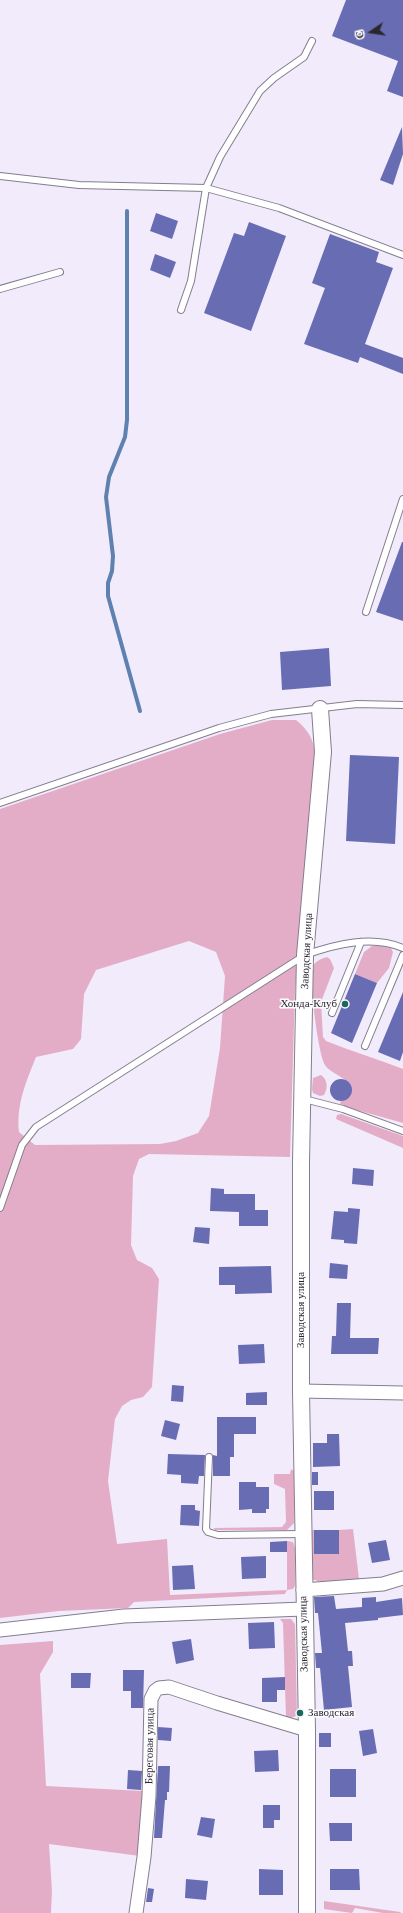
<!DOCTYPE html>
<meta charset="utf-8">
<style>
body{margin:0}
#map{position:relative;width:403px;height:1913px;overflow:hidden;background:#f1ebfc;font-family:"Times New Roman",serif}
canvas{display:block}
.north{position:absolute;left:351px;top:12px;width:40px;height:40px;-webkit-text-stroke:3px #fcfbfe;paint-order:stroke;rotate:257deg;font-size:11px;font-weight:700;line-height:16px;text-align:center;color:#29272d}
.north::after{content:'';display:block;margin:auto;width:14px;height:18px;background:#29272d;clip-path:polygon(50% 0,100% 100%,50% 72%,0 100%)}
</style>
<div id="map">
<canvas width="403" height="1913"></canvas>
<div class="north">С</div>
</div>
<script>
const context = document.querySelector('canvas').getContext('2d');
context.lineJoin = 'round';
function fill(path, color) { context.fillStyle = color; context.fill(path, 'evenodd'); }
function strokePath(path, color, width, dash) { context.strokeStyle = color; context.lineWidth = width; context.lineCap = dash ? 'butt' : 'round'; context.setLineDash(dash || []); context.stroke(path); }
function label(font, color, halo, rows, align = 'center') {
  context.font = font + ' "Times New Roman",serif'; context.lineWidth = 3; context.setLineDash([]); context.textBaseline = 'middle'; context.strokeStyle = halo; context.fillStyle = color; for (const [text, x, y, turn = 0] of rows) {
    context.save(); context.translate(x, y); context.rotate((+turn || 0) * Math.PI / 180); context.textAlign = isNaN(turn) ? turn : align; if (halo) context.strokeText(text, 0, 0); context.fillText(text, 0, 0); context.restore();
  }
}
fill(new Path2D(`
 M272 720H296C315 735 316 750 316 773L295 991 290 1157 149 1154 139 1159 133 1176 131 1245 137 1260 152 1268 159 1279 152 1387 143 1397 131 1400 122 1406 115 1419 108 1481 117 1544 167 1539 170 1595 287 1590V1541L293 1542 295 1548V1586L293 1589 287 1590 285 1594 134 1602 128 1608 59 1611 0 1618V809L220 734ZM189 941 216 952 225 976 220 1048 209 1116 198 1133 176 1141 160 1144 35 1145 19 1132C16 1105 26 1082 36 1057L73 1049 81 1039 84 994 96 970Z
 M372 946H382L391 948 393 952 389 968 377 983 355 974 364 952Z
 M327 957 330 959 334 968 321 1002 323 1037 326 1041C351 1051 377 1059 403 1069V1123L357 1110 340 1104 341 1100 350 1095C356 1078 333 1077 325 1065 318 1053 309 981 313 968 314 961 321 959 327 957Z
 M321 1075C328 1080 328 1088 324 1095L320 1096 313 1093 312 1089 313 1078Z
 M341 1114 403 1136V1148L336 1119 337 1115Z
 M291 1469 294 1471V1523L287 1530H215L214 1528 282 1527 286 1522 285 1489 274 1484V1474H290Z
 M353 1529 359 1579 321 1582 311 1579 308 1530H314V1554H339V1530Z
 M280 1619H291L295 1624 297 1714C295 1718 290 1718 286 1718L283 1623Z
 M53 1641V1652L40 1674 46 1786 143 1791 140 1856 49 1844 52 1891 51 1913H0V1645Z
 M324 1901 400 1912 401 1913H383L355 1908 352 1913 324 1909Z`), '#e4adc7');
strokePath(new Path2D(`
 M127 211V420L125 437 109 477 106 497 113 556 112 571 108 583V596L140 711`), '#5e81b0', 4);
fill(new Path2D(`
 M346 0H403V97L387 91 398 61 332 36Z
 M402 127 403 154 393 185 380 180Z
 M156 213 178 221 172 239 150 231Z
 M249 222 286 236 251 331 204 313 234 233 244 236Z
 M330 234 379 252 376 262 393 268 365 344 403 358V374L360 357 358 363 304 344 325 288 312 283Z
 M155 254 176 262 170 278 150 270Z
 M402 542H403V621L376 612Z
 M329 648 331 686 282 690 280 652Z
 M350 755 399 757 395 844 346 841Z
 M355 974 377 983 352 1043 331 1033Z
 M403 992V1052L400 1061 378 1052Z
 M330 1090a11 11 0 1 1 22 0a11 11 0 1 1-22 0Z
 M353 1168 374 1170 373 1186 352 1184Z
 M211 1188 224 1189V1194H255V1210H268V1226H239V1212L210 1211Z
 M348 1208 360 1209 357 1244 344 1243V1240L331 1239 334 1211 348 1212Z
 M195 1227 210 1228 209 1244 193 1242Z
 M330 1263 348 1265 347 1279 329 1278Z
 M271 1266 272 1293 235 1294V1285H219V1267Z
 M337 1303H351L350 1338H379L378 1354H331L332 1336H336Z
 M264 1344 265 1363 239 1364 238 1345Z
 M172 1385 184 1386 183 1402 171 1401Z
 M267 1392V1405H246V1393Z
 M217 1417H256V1434H234V1457H230V1476H213V1455L217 1456Z
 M165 1420 180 1424 176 1440 161 1436Z
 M327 1434H339L340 1466 313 1467V1443H327Z
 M168 1454 205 1455 204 1476H199L198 1484 181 1483V1475L167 1474Z
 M312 1472H318V1485H312Z
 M239 1482H256V1487H269V1509H266V1513H252V1509L239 1510Z
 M314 1491H334V1510H314Z
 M181 1505H195V1510L200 1511 199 1526 180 1525Z
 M314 1530H339V1554H314Z
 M386 1540 390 1560 372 1563 368 1543Z
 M287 1541V1552H270V1542Z
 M266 1556V1578L242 1579 241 1557Z
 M193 1565 195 1589 173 1590 172 1566Z
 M334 1596 336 1609 362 1607V1598L376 1597V1602L402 1598 403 1615 378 1618V1620L345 1623 348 1651H352L353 1666H348L352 1707 324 1710 320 1668H316L315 1653H322L318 1613H315L314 1597Z
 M274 1622 275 1648 249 1649 248 1623Z
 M191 1639 194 1660 176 1664 172 1642Z
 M123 1670H144L143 1708H131V1691H123Z
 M71 1673H91L90 1688H71Z
 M285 1677V1690H277V1702H262V1678Z
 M158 1727 172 1728 171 1741 158 1740Z
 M373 1729 377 1753 363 1756 359 1731Z
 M319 1733H331V1747H319Z
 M278 1750 279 1771 255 1772 254 1751Z
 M158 1766H170L169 1792H167V1800H165L162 1838H154Z
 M330 1769H356V1797H330Z
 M128 1770 142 1771 141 1790 127 1789Z
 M263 1805H280V1820H274V1828H263Z
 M201 1817 215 1819 212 1838 197 1835Z
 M329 1823H352V1841H330Z
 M259 1869 283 1870V1895H259Z
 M330 1869H359L360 1890H330Z
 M186 1879 208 1881 206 1900 185 1898Z
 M148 1888 154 1889 152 1902H146Z`), '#676cb3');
const service = new Path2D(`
 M0 176 79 185 206 188 279 208 403 255
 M0 289 60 272
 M181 310 191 281 206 188 220 157 260 91 274 78 304 57 312 41
 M366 612 403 499
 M0 803 219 728 271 714 357 704 403 705
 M332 1013 361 942
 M365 1046 403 955
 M304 1099 343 1109 403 1131
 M0 1208 22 1145 36 1127 305 955C336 944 372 935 403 948
 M209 1457 206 1529 208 1532 218 1535 302 1534`);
const minor = new Path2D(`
 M301 1391 403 1393
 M303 1590 383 1584 403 1578
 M0 1630 124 1616 303 1609
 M136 1913 144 1857 149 1796 151 1699 155 1691 159 1688 169 1687 217 1703 307 1730`);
const tertiary = new Path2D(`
 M307 1913V1730L301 1391V1162L305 955 323 752 320 709`);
strokePath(service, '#837e8c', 8);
strokePath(minor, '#837e8c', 15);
strokePath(tertiary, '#837e8c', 18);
strokePath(service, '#fff', 6);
strokePath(minor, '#fff', 13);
strokePath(tertiary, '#fff', 16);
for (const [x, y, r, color] of [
 [345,1004,4,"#1c675f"],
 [300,1713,4,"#1c675f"]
]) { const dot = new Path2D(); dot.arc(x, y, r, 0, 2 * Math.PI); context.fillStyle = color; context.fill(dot); strokePath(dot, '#fcfbfe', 1.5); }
label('11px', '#29272d', '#fcfbfe', [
 ["Заводская улица",307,951,-87],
 ["Заводская улица",301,1310,-90],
 ["Заводская улица",304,1634,-91],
 ["Береговая улица",150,1746,-89]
]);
label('11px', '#29272d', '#fcfbfe', [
 ["Хонда-Клуб",337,1004],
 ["Заводская",308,1713,"left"]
], 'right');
</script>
